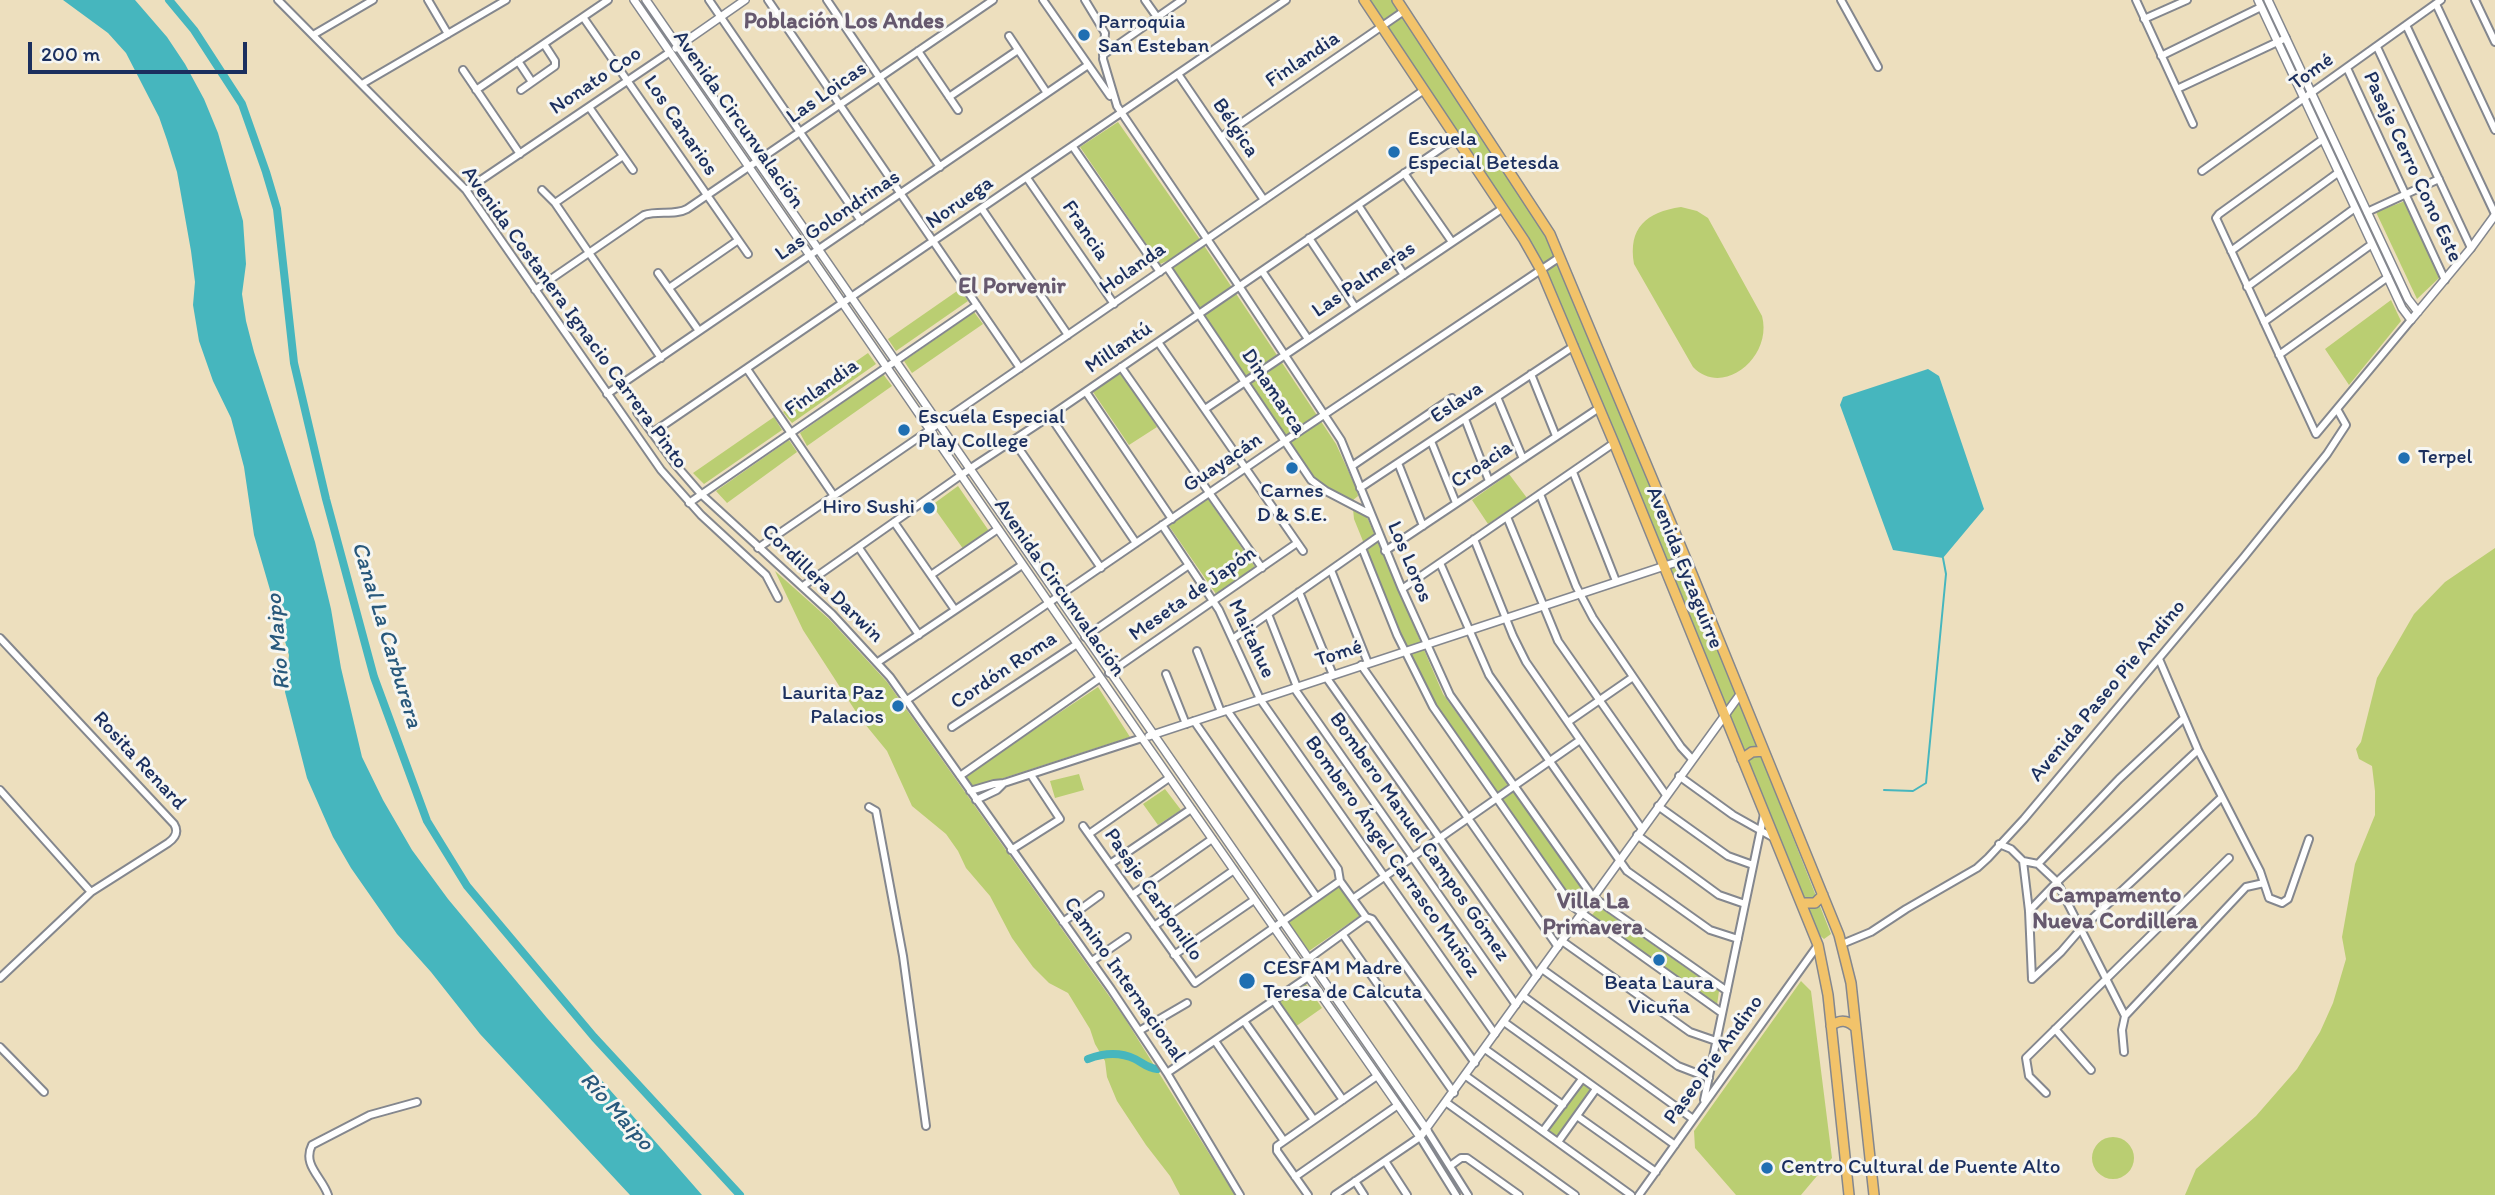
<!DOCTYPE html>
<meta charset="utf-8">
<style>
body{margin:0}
#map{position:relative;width:2495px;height:1195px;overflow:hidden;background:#eddfbe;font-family:Itim,sans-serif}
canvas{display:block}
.scale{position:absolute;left:28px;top:42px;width:219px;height:32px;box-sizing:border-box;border:4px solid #1b2f5e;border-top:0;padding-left:9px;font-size:21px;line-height:24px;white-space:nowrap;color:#1b2f5e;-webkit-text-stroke:5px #f6f6f2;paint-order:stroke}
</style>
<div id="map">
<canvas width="2495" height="1195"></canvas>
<div class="scale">200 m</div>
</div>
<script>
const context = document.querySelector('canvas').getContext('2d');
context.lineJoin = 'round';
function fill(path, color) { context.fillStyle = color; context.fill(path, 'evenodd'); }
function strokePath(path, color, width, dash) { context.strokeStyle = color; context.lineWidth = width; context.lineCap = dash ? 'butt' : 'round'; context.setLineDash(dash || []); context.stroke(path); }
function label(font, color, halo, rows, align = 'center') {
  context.font = font + ' Itim,sans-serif'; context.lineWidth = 6; context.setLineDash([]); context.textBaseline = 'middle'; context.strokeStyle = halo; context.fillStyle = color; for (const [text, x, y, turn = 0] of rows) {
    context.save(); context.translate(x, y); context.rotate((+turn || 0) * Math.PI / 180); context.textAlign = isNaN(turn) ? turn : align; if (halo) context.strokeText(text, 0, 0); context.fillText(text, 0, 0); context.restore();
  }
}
fill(new Path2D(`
 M1367 0H1392L1538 221 1551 249 1685 564 1831 934 1824 939 1817 933 1550 281Z
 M1118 122 1199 238 1336 444 1357 490 1358 496 1352 501 1316 480 1167 261 1160 264 1080 147Z
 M2405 201 2439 278 2417 299 2376 212Z
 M1681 207 1697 211 1708 218 1762 316C1773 357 1723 398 1693 367L1634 264C1628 228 1646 212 1681 207Z
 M960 289 968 301 896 351 888 339Z
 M2391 300 2401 321 2349 385 2325 349Z
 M974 312 983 324 912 373 904 361Z
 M868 353 876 364 792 423 783 412Z
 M1121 372 1157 427 1129 445 1093 392Z
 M883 374 892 386 807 446 800 433Z
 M774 417 782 430 704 484 693 473Z
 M789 440 797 452 727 503 716 491Z
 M1509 474 1527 498 1488 524 1472 500Z
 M958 486 989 531 964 550 932 505Z
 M1208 499 1255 567 1216 594 1169 526Z
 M1353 509 1367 517 1443 694 1588 896 1579 907 1572 903 1431 697 1410 657 1354 519Z
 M2495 548V1195H2185L2196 1169 2256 1116 2297 1069 2320 1032 2333 1003 2346 959 2342 937 2355 864 2375 815V791L2372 766 2359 759 2356 749 2361 742 2377 678 2414 614 2445 582Z
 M775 571 830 620 887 682 1124 1017 1235 1195H1180L1170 1176 1146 1145 1117 1101 1107 1077 1105 1061 1095 1044 1090 1029 1068 993 1049 983 1033 967 1012 938 990 896 966 868 958 851 946 834 912 806 887 751 860 718 803 630Z
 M1098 687 1130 737 973 788 963 777Z
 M1079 774 1084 790 1055 798 1050 781Z
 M1165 789 1181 810 1158 825 1143 804Z
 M1339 884 1361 915 1309 951 1287 921Z
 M1599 907 1719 991 1717 1005 1705 999 1591 916Z
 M1801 981 1811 991 1832 1158 1801 1195H1736L1695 1148 1694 1131Z
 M1305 983 1322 1008 1295 1027 1278 1002Z
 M1583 1082 1593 1089 1557 1139 1547 1131Z
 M2092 1158a21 21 0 1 1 42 0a21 21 0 1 1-42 0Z`), '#bace72');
fill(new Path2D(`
 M63 0H135L167 37 185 64 204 99 218 133 243 221 246 264 242 294 246 321 254 352 315 542 331 609 341 668 362 757 383 800 412 850 448 899 547 1018 702 1195H630L480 1034 431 972 397 934 351 868 333 837 307 778 285 692 289 655 254 535 244 467 231 418 213 381 199 341 193 305 195 282 191 251 177 172 167 140 159 117 126 53 108 33Z
 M1928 369 1939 376 1984 509 1943 558 1893 550 1840 405 1843 397Z`), '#46b6be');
strokePath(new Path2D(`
 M1884 790 1913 791 1926 783 1946 574 1943 558`), '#46b6be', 2);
strokePath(new Path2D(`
 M169 0 194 30 242 104 266 172 277 209 294 363 326 499 374 677 427 821 467 886 594 1037 740 1195
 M1088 1059C1104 1053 1120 1052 1135 1059 1143 1063 1147 1068 1157 1069`), '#46b6be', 8);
const minor = new Path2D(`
 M278 0 466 190 661 470 701 515 766 575 778 598
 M428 0 448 34
 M709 0 861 221
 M768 0 1020 368
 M827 0 940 167
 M1043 0 1110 96
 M1085 0 1105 33 1103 59 1117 106 1239 286 1341 440 1402 589 1450 695 1593 897 1727 991
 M1145 0 1157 17
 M1841 0 1878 67
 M2136 0 2193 124
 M2475 0 2495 42
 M2436 4 2495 130
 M583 17 748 254
 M2144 19 2187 0
 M2406 25 2495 214
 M313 35 373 0
 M1009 36 1047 93
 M2377 47 2471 248
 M918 51 958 110
 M1103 55 1182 0
 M2161 56 2261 7
 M518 61 532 82
 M2347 68 2445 280
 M463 70 520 154
 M1178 74 1264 200
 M362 84 506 0
 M2177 89 2286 38
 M476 90 608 0
 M521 90 555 66V61L544 44
 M949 97 1018 50
 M589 107 633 170
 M1221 137 1404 11
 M2323 139 2219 214 2216 218 2316 434 2411 320
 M1073 147 1160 272
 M2202 171 2441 0
 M1404 173 1452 242
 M1027 178 1114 304
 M466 190 670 52
 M542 190 555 203 661 358
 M555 203 623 156
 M1358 205 1404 275
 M982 209 1068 335
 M2367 212 2439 179
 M1309 238 1355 307
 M2231 251 2339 172
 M1167 267 1311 480 1326 491 1370 514
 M1262 271 1308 339
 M658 273 699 331
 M2247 287 2355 208
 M669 288 737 241
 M535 290 644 215C659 210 674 216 687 209L993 0
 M2264 322 2372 244
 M1158 342 1303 551
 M2279 355 2388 277
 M1121 367 1262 568
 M747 369 834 496
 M1531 374 1556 436
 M1086 392 1172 519
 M607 394 1088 65
 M1497 397 1523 459
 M1205 409 1503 208
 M637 412 675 464 701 494 832 614 890 677 1111 989 1167 1073 1240 1195
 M1050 416 1136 543
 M1465 419 1489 481
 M652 433 1286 0
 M1013 440 1101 568
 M1431 441 1456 503
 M1398 463 1423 526
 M1352 466 1452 398
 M1573 472 1616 581
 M1360 488 1574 346
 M1540 494 1576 586 1593 618 1681 747 1692 759
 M689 503 977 305
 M1507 517 1558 641 1666 795
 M894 522 955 610
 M1162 525 1219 610 1260 699 1495 1034
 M1474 539 1513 636 1526 662 1642 829
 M758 548 1424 90
 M859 548 919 635
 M1362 548 1397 635 1433 707 1572 906 1722 1013
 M1385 551 1599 408
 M1440 563 1489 675 1627 871 1710 930 1738 939
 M1331 570 1368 663
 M931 575 998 529
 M803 586 974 466 1050 416 1456 138
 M1402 589 1614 443
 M1299 592 1333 675
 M1268 614 1297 687
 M1085 637 1189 565
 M0 638 174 824C179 832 175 838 168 843L91 892 0 978
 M1234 638 1379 536
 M1197 651 1221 712
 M2159 659 2198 750 2260 871 2269 898 2282 903 2288 899 2309 839
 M878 662 1022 565
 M1361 665 1558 947
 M1109 673 1297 543
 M1166 674 1186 724
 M1326 677 1537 976
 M1294 688 1516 1005
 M907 700 1285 441 1560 257
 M1227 710 1338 869 1340 881 1366 917 1372 919 1475 1063
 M1194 721 1316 896
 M1568 722 1633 677
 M952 727 1077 644
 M960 776 1100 678
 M1679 776 1733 815 1774 838
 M0 790 91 892
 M970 791 994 784 1004 783 1142 738
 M976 800 997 790 1004 783
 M1658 806 1728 856 1753 865
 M869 807 876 811 903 956 926 1126
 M1083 826 1195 983 1340 881
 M1089 834 1169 778
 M1637 835 1719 895 1745 904
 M1999 844 2011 849 2023 861 2038 864 2057 882 2125 1016
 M1011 850 1060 819 1031 775
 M2023 861 2029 911 2032 979
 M1110 864 1191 809
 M2038 864 2119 779 2184 718
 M1132 895 1212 839
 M1354 898 1580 740
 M2029 911 2057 882 2198 750
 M1063 922 1100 895
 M1154 926 1234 870
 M1343 935 1454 1093
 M1562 941 1690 1032 1716 1041
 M1842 944 1871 932 1906 909 1977 868 1988 858 2024 819 2244 557 2327 454 2346 425 2337 409
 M1174 955 1254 900
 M1092 961 1127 937
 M1300 965 1366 917
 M1542 969 1678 1066 1709 1078
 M2032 979 2061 952 2080 930 2222 797
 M1523 996 1693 1119
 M1274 1001 1343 1100
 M1244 1021 1314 1120
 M1504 1022 1675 1145
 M2055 1029 2091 1070
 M1139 1031 1187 1003
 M1215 1041 1284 1141
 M0 1047 44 1092
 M1485 1049 1563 1105
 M2124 1052 2122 1030 2125 1016 2246 887 2264 883
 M1167 1073 1308 977
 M1466 1076 1631 1195
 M2046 1093 2029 1076 2026 1058 2229 858
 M1704 1100 1764 814
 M1447 1103 1575 1195
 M1577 1116 1656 1172
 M1427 1130 1468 1195
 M1543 1131 1582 1079
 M1558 1142 1596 1089
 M1385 1161 1407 1195
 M1450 1166 1461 1158H1467L1519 1195
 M1295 1177 1398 1105
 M1355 1181 1364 1195
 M328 1195C322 1177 302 1165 312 1145L370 1115 417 1102
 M1308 1195 1277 1151V1146L1377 1076
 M1335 1195 1420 1137 1456 1195
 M1639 1195 1818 945`);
const tertiary = new Path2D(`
 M634 0 1142 738 1420 1137 1741 693
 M646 0 1427 1130
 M2258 0 2402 308 2411 320 2471 248 2495 215
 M2268 0 2408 299 2418 312
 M676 48 745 0
 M1149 736 1686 559`);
const primary = new Path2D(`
 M1364 0 1524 240 1541 270 1614 443 1818 945 1828 995 1849 1195
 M1397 0 1550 234 1686 559 1839 935 1851 983 1874 1195
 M1742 759 1752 752 1764 751
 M1801 903H1815L1823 895
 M1831 1026C1840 1019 1848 1020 1856 1028`);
strokePath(minor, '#84878e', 10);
strokePath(tertiary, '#84878e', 10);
strokePath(primary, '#84878e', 12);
strokePath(minor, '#fff', 6);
strokePath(tertiary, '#fff', 7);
strokePath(primary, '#f2c36a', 9);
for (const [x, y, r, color] of [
 [1084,35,7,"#1f6fb2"],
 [1394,152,7,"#1f6fb2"],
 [904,430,7,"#1f6fb2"],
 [2404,458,7,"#1f6fb2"],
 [1292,468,7,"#1f6fb2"],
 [929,508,7,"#1f6fb2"],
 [898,706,7,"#1f6fb2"],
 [1659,960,7,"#1f6fb2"],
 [1247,981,9,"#1f6fb2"],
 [1767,1168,7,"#1f6fb2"]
]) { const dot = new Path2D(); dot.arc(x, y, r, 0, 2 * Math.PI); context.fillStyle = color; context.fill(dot); strokePath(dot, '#f6f6f2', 2.5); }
label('21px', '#1b2f5e', '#f6f6f2', [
 ["Parroquia",1098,23],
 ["San Esteban",1098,47],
 ["Escuela",1408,140],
 ["Especial Betesda",1408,164],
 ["Escuela Especial",918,418],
 ["Play College",918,442],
 ["Terpel",2418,458],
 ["Carnes",1292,492,"center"],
 ["D & S.E.",1292,516,"center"],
 ["Hiro Sushi",915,508,"right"],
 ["Laurita Paz",884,694,"right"],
 ["Palacios",884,718,"right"],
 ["CESFAM Madre",1263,969],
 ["Teresa de Calcuta",1263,993],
 ["Beata Laura",1659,984,"center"],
 ["Vicuña",1659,1008,"center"],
 ["Centro Cultural de Puente Alto",1781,1168]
], 'left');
label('21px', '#1b2f5e', '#f6f6f2', [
 ["Finlandia",1303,60,-34],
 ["Tomé",2312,72,-36],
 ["Nonato Coo",596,81,-34],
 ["Las Loicas",827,93,-35],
 ["Avenida Circunvalación",738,120,55],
 ["Los Canarios",680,126,56],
 ["Bélgica",1235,128,56],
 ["Pasaje Cerro Cono Este",2412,167,65],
 ["Noruega",960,203,-35],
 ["Las Golondrinas",838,216,-34],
 ["Francia",1085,231,56],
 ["Holanda",1133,269,-35],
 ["Las Palmeras",1364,280,-34],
 ["Avenida Costanera Ignacio Carrera Pinto",574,318,54],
 ["Millantú",1119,348,-34],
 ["Finlandia",822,388,-35],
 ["Dinamarca",1273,392,56],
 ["Eslava",1457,403,-34],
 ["Guayacán",1223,463,-34],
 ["Croacia",1482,465,-34],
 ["Los Loros",1409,562,67],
 ["Avenida Eyzaguirre",1684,568,68],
 ["Cordillera Darwin",822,584,44],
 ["Avenida Circunvalación",1059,588,55],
 ["Meseta de Japón",1193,594,-35],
 ["Maitahue",1251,639,65],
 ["Tomé",1339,654,-18],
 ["Cordón Roma",1004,671,-34],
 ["Avenida Paseo Pie Andino",2108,691,-50],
 ["Rosita Renard",139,761,47],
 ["Bombero Manuel Campos Gómez",1419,837,55],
 ["Bombero Ángel Carrasco Muñoz",1392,857,55],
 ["Pasaje Carbonillo",1153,895,55],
 ["Camino Internacional",1124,980,55],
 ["Paseo Pie Andino",1714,1060,-54]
]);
label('bold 23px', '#66596e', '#f6f6f2', [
 ["Población Los Andes",844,22],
 ["El Porvenir",1012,287],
 ["Campamento",2115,896],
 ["Nueva Cordillera",2115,922],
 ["Villa La",1593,902],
 ["Primavera",1593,928]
]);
label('italic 23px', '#28587b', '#f6f6f2', [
 ["Canal La Carburera",386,635,73],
 ["Río Maipo",279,642,-95],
 ["Río Maipo",616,1112,48]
]);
</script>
